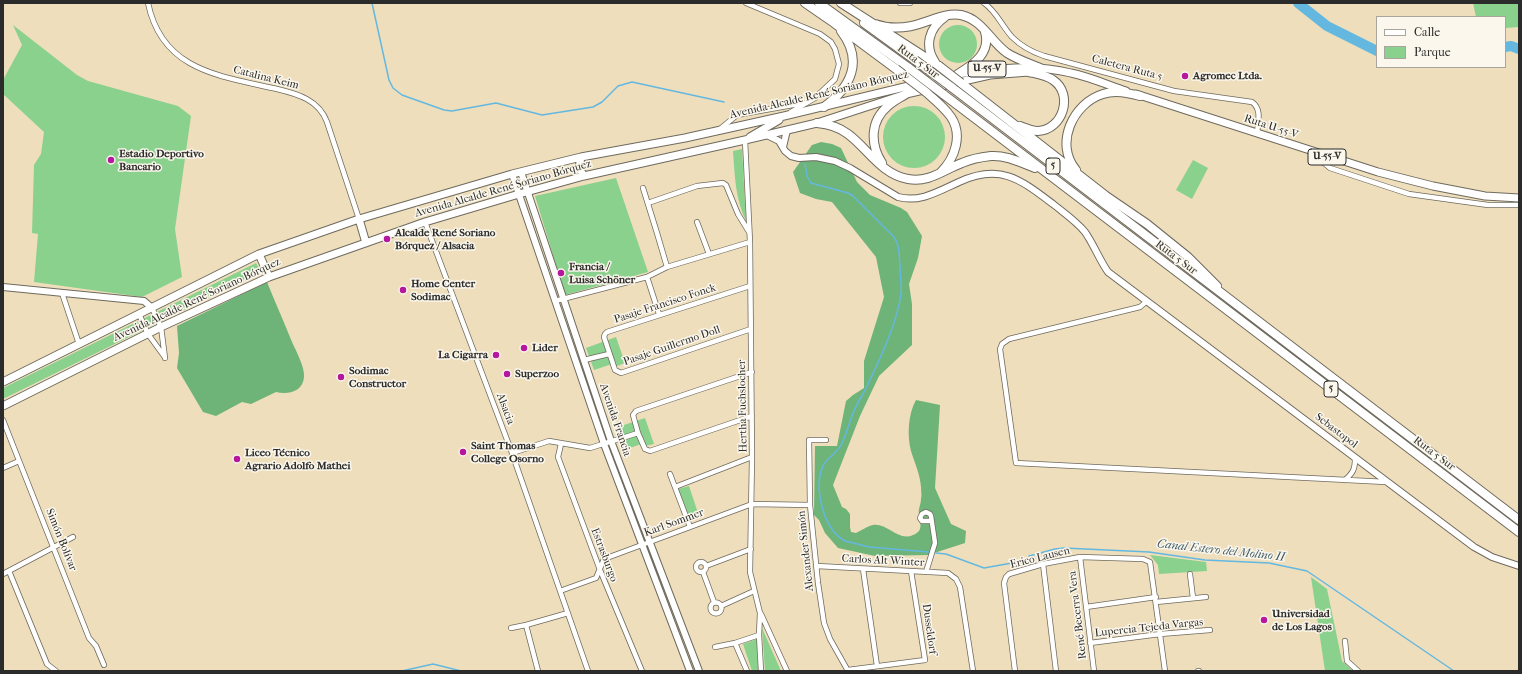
<!DOCTYPE html>
<meta charset="utf-8">
<style>
body{margin:0}
#map{position:relative;width:1522px;height:674px;overflow:hidden;background:#eedebc;font-family:"IM FELL French Canon",serif}
canvas{display:block}
.frame{position:absolute;inset:0;border:4px solid #2b2b2b;pointer-events:none}
.legend{position:absolute;left:1376px;top:16px;width:130px;height:52px;box-sizing:border-box;background:#fbf7ec;border:1px solid #a8a59f;margin:0;padding:5px 7px;list-style:none;font-size:12px;color:#2b2b2b}
.legend li{display:flex;align-items:center;gap:8px;height:20px}
.legend b{width:20px;border:1px solid #a8a59f}
</style>
<div id="map">
<canvas width="1522" height="674"></canvas>
<div class="frame"></div>
<ul class="legend">
<li><b style="height:5px;background:#fff"></b>Calle</li>
<li><b style="height:11px;background:#89d18c"></b>Parque</li>
</ul>
</div>
<script>
const context = document.querySelector('canvas').getContext('2d');
context.lineJoin = 'round';
function fill(path, color) { context.fillStyle = color; context.fill(path, 'evenodd'); }
function strokePath(path, color, width, dash) { context.strokeStyle = color; context.lineWidth = width; context.lineCap = dash ? 'butt' : 'round'; context.setLineDash(dash || []); context.stroke(path); }
function label(font, color, halo, rows, align = 'center') {
  context.font = font + ' "IM FELL French Canon",serif'; context.lineWidth = 3; context.setLineDash([]); context.textBaseline = 'middle'; context.strokeStyle = halo; context.fillStyle = color; for (const [text, x, y, turn = 0] of rows) {
    context.save(); context.translate(x, y); context.rotate((+turn || 0) * Math.PI / 180); context.textAlign = isNaN(turn) ? turn : align; if (halo) context.strokeText(text, 0, 0); context.fillText(text, 0, 0); context.restore();
  }
}
fill(new Path2D(`
 M1473 3H1519V27L1505 28V17H1476Z
 M939 44a19 19 0 1 1 38 0a19 19 0 1 1-38 0Z
 M13 25 77 75 88 81 178 106 191 116 175 229 182 277 142 297 34 282 38 234 32 233 34 165 41 154 44 132 3 94V80L22 45Z
 M883 137a31 31 0 1 1 62 0a31 31 0 1 1-62 0Z
 M742 149 746 221C735 196 735 177 733 151Z
 M1193 160 1208 168 1192 199 1176 190Z
 M616 178 648 272 565 295 535 196Z
 M256 263 261 272 3 399V388Z
 M616 337 625 363 617 366 612 364 594 370 586 348Z
 M645 418 654 444 645 446 641 444 622 451 615 428Z
 M689 486 699 516 690 519 678 489Z
 M1150 555 1206 562 1207 571 1159 574 1158 565Z
 M1311 577 1327 589 1342 661 1353 671H1325Z
 M762 628 781 671H765Z
 M757 639 758 671H752L743 644Z`), '#89d18c');
fill(new Path2D(`
 M821 142 832 144 841 148 857 182 870 195 901 208 907 212 922 236 918 258 909 284 912 304V345L879 376 860 416 833 485 842 507 846 509 850 514V527L851 532 856 533C861 531 867 526 873 525 888 523 898 542 913 535 924 531 920 523 919 514 918 509 921 504 921 499 922 495 921 491 921 487 920 474 915 464 911 451 907 436 908 414 916 400L940 405 935 488 951 524 966 531 965 543 928 555 875 556 838 548 825 533 819 520 814 515 815 446H837L846 401 853 395 864 388V361L884 297 876 257 832 202 816 199 800 193 793 172 812 145Z
 M267 282C275 302 284 322 292 342 296 351 305 367 304 377 303 392 287 395 276 392L251 404 242 402 216 416 203 412 177 368 179 353 177 326Z`), '#6eb378');
strokePath(new Path2D(`
 M372 3 389 80 393 88 402 95 444 110 452 111 496 103 542 115 593 107 602 102 618 86 632 82 724 102
 M805 164 807 176 811 183 848 193 853 196 894 237C900 245 899 256 900 266 900 275 902 285 901 293 898 321 881 356 869 382 865 392 858 401 854 411 849 422 847 434 841 445 836 455 824 458 821 471 815 492 824 530 845 541L869 547 929 552
 M936 553 946 554 984 568 1012 563
 M1029 556 1055 549 1064 548 1149 552 1205 560 1269 563 1307 571 1454 671
 M402 671 433 664 461 671`), '#64b8e0', 1.5);
strokePath(new Path2D(`
 M1298 3 1327 26 1377 51
 M1505 47 1511 46 1519 49`), '#64b8e0', 10);
const street = new Path2D(`
 M148 3C162 71 220 76 277 89 298 94 319 100 327 122L359 219
 M746 3 820 34 831 42 835 49 839 64 835 79 815 98 791 112
 M900 3H910
 M984 3C996 11 1002 26 1012 37 1021 46 1032 52 1044 56L1174 91 1252 102C1262 109 1258 122 1257 133
 M720 129 737 115 804 103
 M745 140 750 242 752 457 750 572 760 613 759 635 761 671
 M1320 155 1324 163 1330 168 1409 194 1488 205H1519
 M643 188 657 233 667 267
 M648 203 697 186 723 183 726 185 738 214 749 232
 M425 222 512 453 588 671
 M697 222 709 254
 M647 277 659 314
 M750 286 607 332 605 334 604 337 615 370 621 373 751 329
 M62 293 79 344
 M555 301 647 277 667 267 750 242
 M1147 301 1140 307 1009 339 1002 344 1000 349 1016 463 1386 482
 M152 308 161 327 165 358
 M139 314 148 334 164 356
 M584 360 609 354
 M752 372 636 411 633 415 638 433 645 449 650 451 752 416
 M3 420 89 638 96 646 104 665
 M826 440H809L810 505 818 583 824 623 830 639 848 671
 M561 444 558 457 600 570 642 671
 M512 453 549 441 590 448 638 433
 M3 468 19 461
 M670 474 690 527
 M1345 480C1353 473 1355 469 1355 459
 M675 487 752 457
 M1080 557 1094 671
 M696 567a5 5 0 1 1 10 0a5 5 0 1 1-10 0Z
 M1043 564 1056 671
 M706 566 751 549
 M817 566 948 573 956 579 960 587 973 671
 M863 569 877 666
 M9 571 47 664 56 671
 M703 572 714 602
 M926 572 935 543 931 516 930 514 926 512 922 514 920 518 922 521H931
 M3 574 73 537
 M1190 574 1193 598
 M560 591 596 578 604 559 752 504 810 505
 M1156 602 1206 597
 M710.5 608a5.5 5.5 0 1 1 11 0a5.5 5.5 0 1 1-11 0Z
 M721 606 754 591
 M1086 607 1156 597
 M761 614 787 671
 M511 628 526 625
 M1345 641 1347 661 1358 671
 M735 643 759 635
 M1090 643 1160 634 1210 630
 M715 647 735 643 747 671
 M848 670 925 660 911 571
 M538 671 526 625 568 613
 M1015 671 1004 583 1006 577 1009 574 1043 564 1080 557 1143 559 1150 562 1165 671
 M1198 671H1199`);
const secondary = new Path2D(`
 M767 135 779 141 785 151 791 156 799 158 816 157 835 161 850 168 898 197C920 203 939 191 959 182 1000 163 1020 179 1053 204 1064 213 1076 221 1085 232 1094 245 1099 259 1108 272L1474 547 1492 557 1519 566
 M783 147 787 130
 M521 172 611 441 699 671
 M512 174 604 444 690 671
 M3 287 144 301 152 308`);
const primary = new Path2D(`
 M958 74C996 68 1034 64 1071 73 1090 77 1108 85 1126 91
 M1136 94 1378 172 1433 186 1485 196 1519 198
 M750 137 779 120
 M581 157 579 168 584 176
 M359 219 366 243
 M259 254 269 277
 M3 382 259 254 359 219 512 174 581 157 685 138 784 116 942 78
 M3 406 161 327 269 277 425 222 519 194 584 176 745 140 817 123 906 94 990 75 1029 72`);
const highway = new Path2D(`
 M805 3 834 23 896 69
 M819 3 909 68
 M841 3 939 66
 M864 23 915 60
 M875 24C892 30 909 28 925 22 937 18 948 13 961 15 983 20 990 41 1007 53 1018 60 1031 64 1043 69
 M935 62C924 46 929 28 945 17
 M958 74C974 64 991 53 985 32
 M961 83 1106 196 1147 224 1188 257 1217 286
 M950 86 1519 520
 M926 92C935 100 944 107 951 117 963 135 955 158 941 172
 M943 94 1519 532
 M824 107C851 87 864 61 841 31
 M817 123C828 124 839 127 848 134 868 149 881 174 908 179 929 183 943 170 962 163 971 159 982 157 991 156 1007 155 1021 163 1035 168
 M1020 126C1025 128 1032 131 1038 131 1063 130 1074 94 1053 80 1046 75 1038 74 1029 72
 M882 163C870 144 870 121 888 106 893 101 900 98 906 94
 M1076 170C1054 144 1073 103 1103 94 1115 90 1128 93 1140 96`);
strokePath(street, '#6f6a5e', 6);
strokePath(secondary, '#6f6a5e', 8);
strokePath(primary, '#6f6a5e', 9);
strokePath(highway, '#6f6a5e', 10);
strokePath(street, '#fff', 4.5);
strokePath(secondary, '#fff', 6);
strokePath(primary, '#fff', 7);
strokePath(highway, '#fff', 8);
const highwayBridge = new Path2D(`
 M915 60 950 86
 M939 66 961 83
 M909 68 943 94
 M896 69 926 92`);
strokePath(highwayBridge, '#6f6a5e', 10, []);
strokePath(highwayBridge, '#fff', 8);
for (const [x, y, r, color] of [
 [1185,76,4,"#b5179e"],
 [111,160,4,"#b5179e"],
 [387,239,4,"#b5179e"],
 [561,273,4,"#b5179e"],
 [403,290,4,"#b5179e"],
 [524,348,4,"#b5179e"],
 [496,355,4,"#b5179e"],
 [507,374,4,"#b5179e"],
 [341,377,4,"#b5179e"],
 [463,452,4,"#b5179e"],
 [237,459,4,"#b5179e"],
 [1264,620,4,"#b5179e"]
]) { const dot = new Path2D(); dot.arc(x, y, r, 0, 2 * Math.PI); context.fillStyle = color; context.fill(dot); strokePath(dot, '#fbf7ec', 1.5); }
for (const [x, y, w] of [
 [987,69,38],
 [1327,157,38],
 [1053,166,14],
 [1331,389,14]
]) { const box = new Path2D(); box.roundRect(x - w / 2, y - 8, w, 16, 3); context.fillStyle = '#fbf7ec'; context.fill(box); strokePath(box, '#2b2b2b', 1); }
label('bold 10px', '#2b2b2b', null, [
 ["U-55-V",987,69],
 ["U-55-V",1327,157],
 ["5",1053,166],
 ["5",1331,389]
]);
label('11px', '#2b2b2b', '#fbf7ec', [
 ["Ruta 5 Sur",918,62,37],
 ["Caletera Ruta 5",1127,68,15],
 ["Catalina Keim",266,78,14],
 ["Avenida Alcalde René Soriano Bórquez",819,95,-13],
 ["Ruta U-55-V",1271,127,18],
 ["Avenida Alcalde René Soriano Bórquez",503,189,-16],
 ["Ruta 5 Sur",1176,258,37],
 ["Avenida Alcalde René Soriano Bórquez",197,300,-25],
 ["Pasaje Francisco Fonck",665,304,-18],
 ["Pasaje Guillermo Doll",672,346,-19],
 ["Hertha Fuchslocher",743,406,-91],
 ["Alsacia",505,409,69],
 ["Avenida Francia",615,420,71],
 ["Sebastopol",1336,431,37],
 ["Ruta 5 Sur",1434,454,37],
 ["Karl Sommer",674,523,-20],
 ["Simón Bolívar",61,540,68],
 ["Alexander Simón",806,551,-96],
 ["Estrasburgo",604,555,69],
 ["Erico Lausen",1040,558,-14],
 ["Carlos Alt Winter",883,561,3],
 ["René Becerra Vera",1078,615,-97],
 ["Lupercia Tejeda Vargas",1149,628,-6],
 ["Dusseldorf",929,629,82]
]);
label('bold 11px', '#2b2b2b', '#fbf7ec', [
 ["Agromec Ltda.",1193,76],
 ["Estadio Deportivo",119,154],
 ["Bancario",119,167],
 ["Alcalde René Soriano",395,233],
 ["Bórquez / Alsacia",395,246],
 ["Francia /",569,267],
 ["Luisa Schöner",569,280],
 ["Home Center",411,284],
 ["Sodimac",411,297],
 ["Lider",532,348],
 ["La Cigarra",488,355,"right"],
 ["Sodimac",349,371],
 ["Constructor",349,384],
 ["Superzoo",515,374],
 ["Saint Thomas",471,446],
 ["College Osorno",471,459],
 ["Liceo Técnico",245,453],
 ["Agrario Adolfo Mathei",245,466],
 ["Universidad",1272,614],
 ["de Los Lagos",1272,627]
], 'left');
label('italic 12px', '#3f5c6a', '#fbf7ec', [
 ["Canal Estero del Molino II",1221,551,6]
]);
</script>
